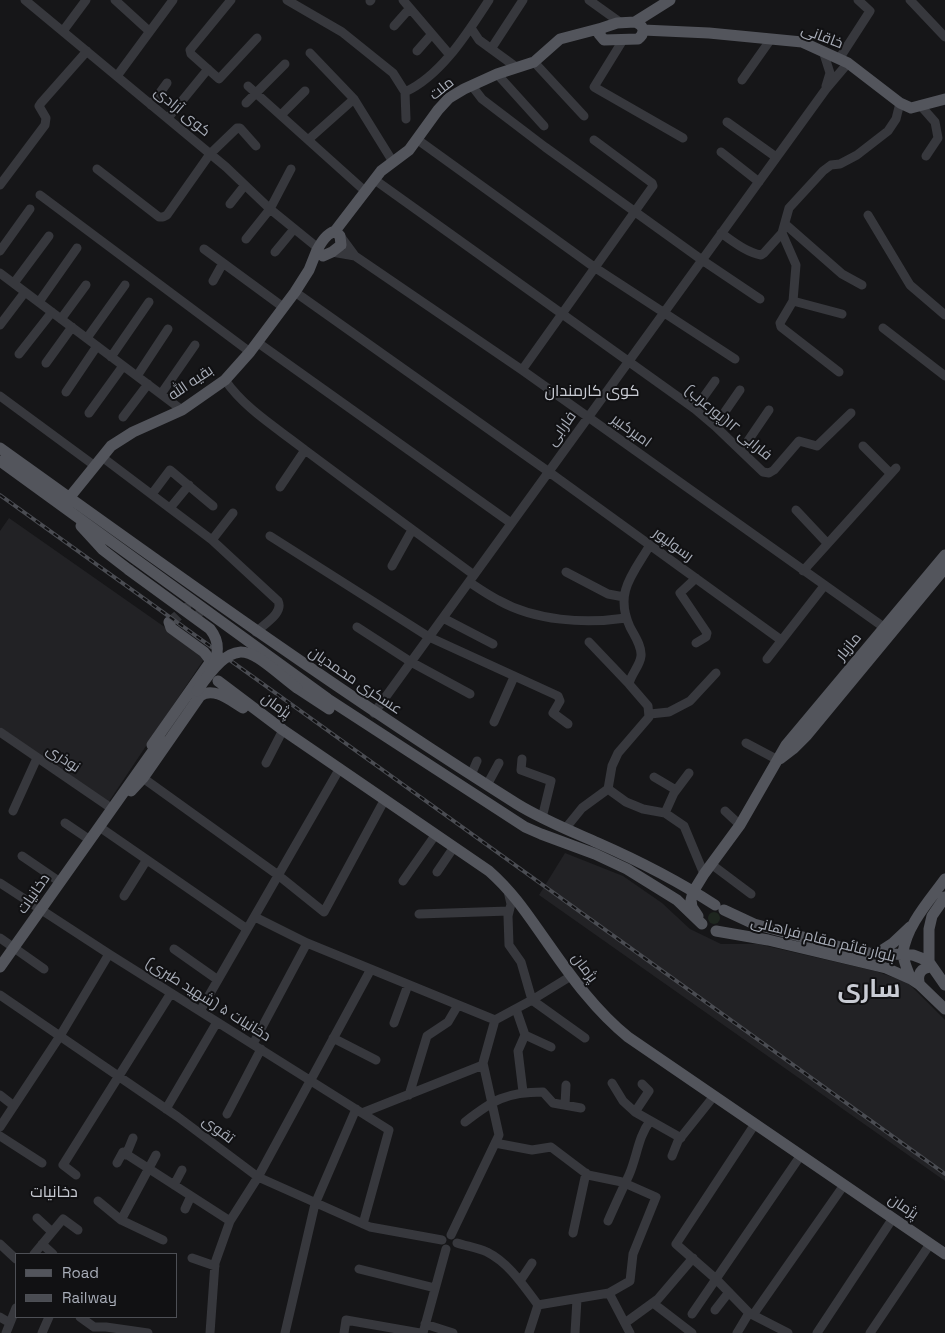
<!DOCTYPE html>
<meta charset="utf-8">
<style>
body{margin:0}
#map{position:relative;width:945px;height:1333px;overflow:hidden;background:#161618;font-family:"Space Grotesk",sans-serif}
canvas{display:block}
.legend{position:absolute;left:15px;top:1253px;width:162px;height:65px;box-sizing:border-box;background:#111113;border:1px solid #4d4f55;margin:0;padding:6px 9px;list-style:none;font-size:15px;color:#a8adb8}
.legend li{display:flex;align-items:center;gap:10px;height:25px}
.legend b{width:25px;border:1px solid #4d4f55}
</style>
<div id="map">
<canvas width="945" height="1333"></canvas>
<ul class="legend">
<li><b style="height:6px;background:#53555c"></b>Road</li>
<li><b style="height:6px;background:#4a4c52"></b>Railway</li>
</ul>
</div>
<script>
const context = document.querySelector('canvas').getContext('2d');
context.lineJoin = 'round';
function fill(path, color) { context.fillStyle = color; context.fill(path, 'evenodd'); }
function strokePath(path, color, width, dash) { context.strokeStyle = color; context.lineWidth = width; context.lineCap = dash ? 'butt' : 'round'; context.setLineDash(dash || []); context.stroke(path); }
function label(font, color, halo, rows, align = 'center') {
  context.font = font + ' "Space Grotesk",Cairo,sans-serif'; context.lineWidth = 4; context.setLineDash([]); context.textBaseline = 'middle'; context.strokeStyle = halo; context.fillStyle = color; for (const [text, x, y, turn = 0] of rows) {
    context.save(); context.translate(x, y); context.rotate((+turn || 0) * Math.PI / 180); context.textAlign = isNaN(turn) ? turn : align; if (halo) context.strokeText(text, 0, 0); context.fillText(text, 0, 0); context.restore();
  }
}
fill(new Path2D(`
 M9 518 206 656 108 803 0 727V531Z
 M565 853 623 876 662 903 690 929 721 944H758L875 971 907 982 945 1020V1181L539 895Z`), '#222225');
fill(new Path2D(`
 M708 918a6 6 0 1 1 12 0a6 6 0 1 1-12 0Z`), '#1e261f');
strokePath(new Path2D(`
 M169 622C186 614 182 598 204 614`), '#333438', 11, [11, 5.5]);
strokePath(new Path2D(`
 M25 0 226 167 270 209 318 248
 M115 0 149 31
 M231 0 190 50 191 54 219 79 257 38
 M287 0 342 32 393 73 405 92
 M403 0 449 54
 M589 0 621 23
 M910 0 945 37
 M370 1 371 0
 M394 26 410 8
 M471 28 479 40 516 67
 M63 31 86 0
 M623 40 594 87 683 138
 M491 49 523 0
 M417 51 432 34
 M823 51 830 73 826 86
 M310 53 354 99 393 162
 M839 59 870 11 858 0
 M534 62 584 116
 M497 74 544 126
 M117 76 173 0
 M742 80 771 39
 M248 86 366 192
 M472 86 482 99 545 147 702 260 760 299
 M246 103 285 64
 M151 105 167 83
 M920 105 935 122 938 138 926 156
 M281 115 305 91
 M168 118 208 69
 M406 119 405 92C441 76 468 32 489 0
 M727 122 776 157
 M309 139 354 99
 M418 140 594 267 735 359
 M721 152 759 182
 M97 169 159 217H163L167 215 210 154 237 128H240L256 146
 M375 180 695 409 715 426 763 472 769 473 774 470 799 441 817 446 851 413
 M0 185 45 125 46 118 39 106 41 103 87 51
 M40 195 250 352
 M230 204 245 185
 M868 215 910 285 945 315
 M785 224 842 274 862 285
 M721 233C734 242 746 252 761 255L764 253 782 233 789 208 823 171 831 165 840 164 857 155 888 131 896 119 900 103
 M782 233 796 265 793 301 780 323 781 327 839 372
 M341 237 355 256 522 370 885 628
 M246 239 270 209 291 169
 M204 249 283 307
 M0 251 30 209
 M275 252 294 229
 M332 252 355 256
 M0 273 182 410
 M213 281 223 263
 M14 283 49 236
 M295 292 549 472 781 640
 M793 301 842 314
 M39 302 77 248
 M61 319 86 285
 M0 325 25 292
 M883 328 945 376
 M87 338 125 285
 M257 342 511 523
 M19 354 52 312
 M111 357 149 302
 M46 363 72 327
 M522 370 653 186 652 183 594 140
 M137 376 168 329
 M225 380C245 409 277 428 305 450 361 492 417 533 474 575
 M66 392 97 346
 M161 394 195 345
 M0 396 95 466
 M695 409 715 381
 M89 413 123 366
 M123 417 148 384
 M715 426 740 390
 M863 446 890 473
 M741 451 769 410
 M102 457 212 540 278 601C284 613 264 624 256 632
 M280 487 305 450
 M152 494 170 470 213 506
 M170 508 189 485
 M796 510 827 543
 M270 536 429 637 558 696 560 701 553 713 568 724
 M212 540 233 513
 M392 566 412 530
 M803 571 896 468
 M566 572 608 594 624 597
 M696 578 680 593 707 633 706 637 696 643
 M469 582C478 588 488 595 498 600 535 621 585 624 626 618
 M443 618 493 644
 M357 627 411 662 470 694
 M589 642 629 684
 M767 659 824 586
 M374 713 826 89 848 63
 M650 714 669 712 690 701 716 673
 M494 722 514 677
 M0 732 111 808
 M746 743 778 760
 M522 759 521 770 551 781 542 818
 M266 763 283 730
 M471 775 477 761
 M654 777 676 790
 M143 778 278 875 324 912 385 799
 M487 785 499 763
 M608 789 612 766 618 753 649 717 648 706 629 684C631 674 640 666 641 656 642 646 634 635 630 627 614 592 633 574 650 545
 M13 811 37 758
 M725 811 740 825
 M665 813 674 793 689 773
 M65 823 90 840
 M101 828 247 929
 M565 829 582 808 608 789 626 802 643 809 665 813 684 826 704 874
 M22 856 60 882
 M711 864 751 894
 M437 872 454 847
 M403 881 436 834
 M0 883 109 954 389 1130 363 1224
 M508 891 511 904 508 916 509 945 521 962 532 1000 585 1038
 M124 896 146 861
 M419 914 509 911
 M255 917 307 943 495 1020
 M0 938 44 969
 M174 949 218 980
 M0 995 178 1117 258 1177 370 1227 442 1240
 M516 1009 525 1035 518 1051 523 1092
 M200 1011 340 768
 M394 1023 408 985
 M525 1035 551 1047
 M333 1038 376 1060
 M253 1044 307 943
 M612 1083 623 1101 635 1112 681 1138
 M0 1095 14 1106
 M409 1095 427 1036 448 1022 458 1005
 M565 1105 566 1085
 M166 1109 217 1022
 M635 1112 649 1091 642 1084
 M362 1113 483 1065
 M227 1114 261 1049
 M465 1122C493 1100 506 1092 543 1092L553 1103 581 1108
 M755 1124 676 1244 716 1279 749 1313 788 1333
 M0 1127 60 1036 109 954
 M0 1136 42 1163
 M495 1143 532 1150 551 1147 588 1175 622 1182 656 1197 633 1254 630 1281 609 1293 538 1305 529 1333
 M126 1155 133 1138
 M672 1156 678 1141 714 1096
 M117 1163 123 1152 230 1221
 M76 1175 63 1165 171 993
 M174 1185 182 1170
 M98 1201 121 1220 163 1240
 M185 1209 191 1196
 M37 1218 52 1232
 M121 1220 156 1155
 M608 1221C615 1205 622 1190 629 1175 637 1157 638 1137 650 1121
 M573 1233 586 1173
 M451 1235 499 1135 483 1063 495 1020 532 1000 571 976
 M457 1243C466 1246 478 1248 487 1252 509 1263 523 1285 538 1305
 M0 1244 16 1259
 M42 1244 53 1254
 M34 1254 63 1219 78 1230
 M192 1258 215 1266
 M359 1269 435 1288
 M520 1281 532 1263
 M609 1293 630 1333
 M653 1303 692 1333
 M715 1310 729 1292
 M692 1314 801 1155
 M753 1315 844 1185
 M0 1317 10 1323
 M80 1317 94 1327H106L148 1333
 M625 1323 658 1299 693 1258
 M425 1324 453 1333
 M6 1333 16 1308
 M42 1333 49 1317
 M210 1333 215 1263 230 1221 258 1177 371 969
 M285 1333 315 1204 356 1109
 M344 1333 346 1320 420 1333
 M423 1333 446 1249
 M575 1333 577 1299
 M737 1333 749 1313
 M817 1333 893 1218
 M870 1333 930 1244`), '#37383d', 9);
strokePath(new Path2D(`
 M635 22C644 25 646 33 638 39L604 40 599 34 602 28 617 23Z
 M635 22 670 0
 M643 30 709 33 802 42 848 63 900 103 911 108 945 99
 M335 231 381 171 409 150 438 110 449 98 464 89 497 74 534 62 560 39 602 28
 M335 231 340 236 341 245 332 252 323 256 317 250C321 243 326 234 335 231Z
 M0 448C170 570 340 693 517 804 543 820 571 831 598 843 639 861 678 881 715 905
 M0 461 328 699 525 827 541 834 595 854 627 869 677 900 702 924
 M69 498 111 446 133 432 182 410 225 380 250 352 295 292 309 270 317 250
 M81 526 103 550 129 570
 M218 681 283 730 489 871C515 894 529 917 549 945 572 978 596 1011 628 1037L945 1254
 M297 688 329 709
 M152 745 211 661 204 652 171 628 169 622
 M780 759 793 749 807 735 945 568
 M131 791 143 778 200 696C214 686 231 701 243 708
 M724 910 754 924 848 949 869 953 913 955 921 958 929 962 945 985
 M698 916 692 907 691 900 693 892 704 874 740 825 786 745 945 555
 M716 931 768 940 886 968 911 979 920 985 945 1009
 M876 954 893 943 910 927
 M929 962V929L932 916 945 897
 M0 967 155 748 162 741
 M911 979C908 971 903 961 903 953 906 926 930 900 945 879
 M920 985C916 975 921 967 932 967`), '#53555c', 11);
const rail = new Path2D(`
 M0 495 945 1174`);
strokePath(rail, '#4a4c52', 4);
strokePath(rail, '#111113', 2, [5.5]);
strokePath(new Path2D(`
 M129 570 210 629C221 643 218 654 212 670
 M197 691C239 630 248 650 297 688`), '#53555c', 11);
label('15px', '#a8adb8', '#111113', [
 ["خاقانی",822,37,21],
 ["ملت",442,89,-39],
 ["کوی آزادی",182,112,40],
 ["بقیه الله",191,383,-34],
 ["فارابی ۱۲(پورعرب)",728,423,40],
 ["فارابی",562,429,-54],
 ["امیرکبیر",631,431,36],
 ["رسولپور",673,545,36],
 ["مازیار",849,647,-50],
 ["عسکری محمدیان",355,681,34],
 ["پژمان",276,706,36],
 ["نوذری",63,759,34],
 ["دخانیات",34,894,-55],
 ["بلوار قائم مقام فراهانی",823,940,14],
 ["پژمان",584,968,53],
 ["دخانیات ۵ (شهید طبری)",208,1000,32],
 ["تقوی",218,1130,37],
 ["پژمان",903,1207,34]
]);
label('16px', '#c9ccd4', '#111113', [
 ["کوی کارمندان",592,392],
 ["دخانیات",54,1193]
]);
label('bold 25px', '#c9ccd4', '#111113', [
 ["ساری",869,990]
]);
</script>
